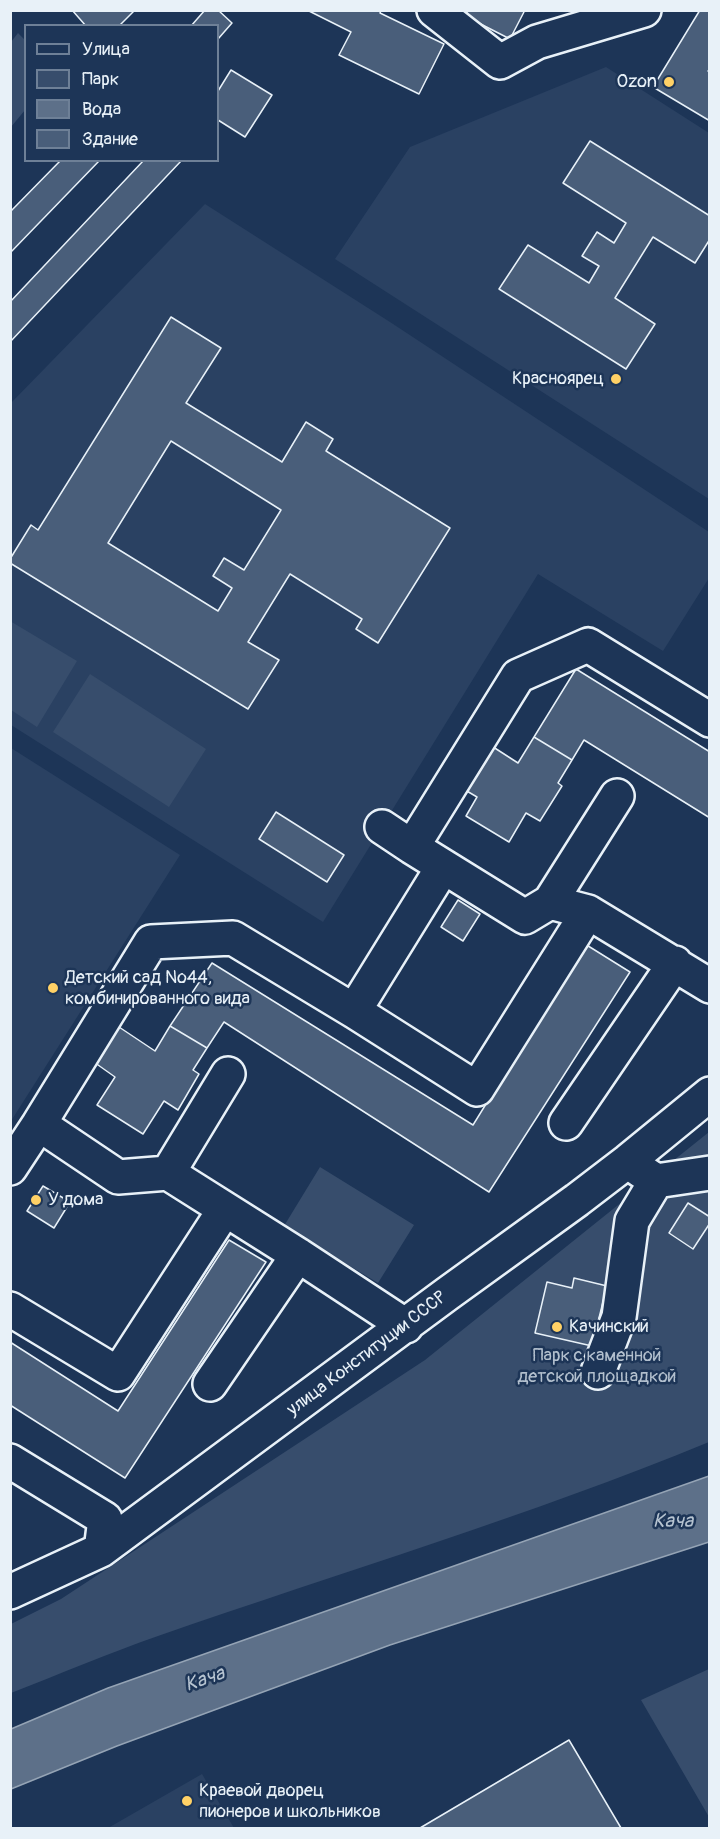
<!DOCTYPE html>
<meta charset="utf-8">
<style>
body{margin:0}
#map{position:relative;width:720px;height:1839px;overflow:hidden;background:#1d3557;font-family:Pangolin,sans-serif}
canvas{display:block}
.frame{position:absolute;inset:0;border:12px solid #e8f1f8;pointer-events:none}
.legend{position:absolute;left:24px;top:24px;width:195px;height:138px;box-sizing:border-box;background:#1d3557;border:2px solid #6e8097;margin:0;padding:8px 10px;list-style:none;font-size:18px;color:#e8f1f8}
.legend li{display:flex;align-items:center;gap:12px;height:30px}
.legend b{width:30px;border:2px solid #6e8097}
</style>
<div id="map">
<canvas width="720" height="1839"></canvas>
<div class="frame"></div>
<ul class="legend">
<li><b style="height:8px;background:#1d3557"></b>Улица</li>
<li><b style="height:16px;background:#374d6c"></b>Парк</li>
<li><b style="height:16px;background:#5d7089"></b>Вода</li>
<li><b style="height:16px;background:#495e7a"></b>Здание</li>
</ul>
</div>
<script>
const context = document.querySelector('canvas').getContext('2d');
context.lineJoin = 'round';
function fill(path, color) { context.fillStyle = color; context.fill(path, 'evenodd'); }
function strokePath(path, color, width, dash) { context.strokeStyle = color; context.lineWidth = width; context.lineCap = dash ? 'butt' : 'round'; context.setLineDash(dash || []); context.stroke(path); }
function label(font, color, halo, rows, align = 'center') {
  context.font = font + ' Pangolin,sans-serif'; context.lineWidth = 5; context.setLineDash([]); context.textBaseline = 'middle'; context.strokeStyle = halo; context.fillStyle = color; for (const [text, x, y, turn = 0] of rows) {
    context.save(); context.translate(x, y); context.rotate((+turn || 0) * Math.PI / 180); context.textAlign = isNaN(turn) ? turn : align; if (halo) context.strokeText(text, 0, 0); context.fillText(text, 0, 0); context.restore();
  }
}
fill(new Path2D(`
 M606 67 709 133V499L335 259 410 147Z
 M205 204 390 322 709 532V578L663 651 538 574 323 922 11 725 10 404Z
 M11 748 180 855 11 1121Z
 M202 1774 234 1828H108Z`), '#2a4162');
fill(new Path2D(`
 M18 33 25 40V110L11 127V42Z
 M10 621 77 661 37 727 11 710Z
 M90 674 206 749 169 807 53 732Z
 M709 1132V1442C529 1516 342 1572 158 1636 109 1653 60 1674 11 1693V1624L61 1599 425 1360Z
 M320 1167 414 1225 378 1283 284 1226Z
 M709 1669V1817L641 1700Z`), '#374d6c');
const water = new Path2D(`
 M709 1476V1542L390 1645 117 1746 11 1789V1729L108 1688Z`);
fill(water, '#5d7089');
strokePath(water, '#95a4b5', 1.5);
const building = new Path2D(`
 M72 10H135L119 26H86Z
 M205 10H218L232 23 218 39V26H191Z
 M307 10H381L380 13 444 44 419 94 339 55 351 32Z
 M468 10H525L510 39 465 16Z
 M700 10H710V69L708 71 710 72V121L653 87Z
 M231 70 272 95 245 137 218 120V91Z
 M590 141 710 216V239L695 263 653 237 615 298 655 324 626 369 499 289 528 245 589 283 599 266 582 256 597 232 614 243 626 223 563 183Z
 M61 160H100L10 253V212Z
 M144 160H182L10 342V302Z
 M171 317 221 348 186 403 282 462 306 422 333 439 326 451 450 528 378 643 356 629 362 619 290 574 248 642 279 660 248 709 10 563V559L31 525 38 530ZM171 441 281 510 244 570 224 558 213 576 232 588 218 611 108 543Z
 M576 669 710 752V818L584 740 572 760 534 737Z
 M534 737 572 760 558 783 562 786 540 821 526 813 509 842 466 816 477 797 460 787 487 743 518 763Z
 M276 812 344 855 327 882 259 839Z
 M458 900 480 914 463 941 441 927Z
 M585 944 630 972 489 1192 224 1022 207 1048 170 1026 212 963 473 1125Z
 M113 1023 155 1051 170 1026 207 1048 193 1070 199 1074 178 1110 164 1101 143 1134 97 1105 115 1077 91 1060Z
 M43 1186 70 1202 54 1228 27 1211Z
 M688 1203 710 1217V1223L693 1249 669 1233Z
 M229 1240 266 1262 125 1478 10 1405V1342L118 1411Z
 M574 1278 607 1286 592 1346 535 1333 547 1282 572 1288Z
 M569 1740 621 1828H420Z`);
fill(building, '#495e7a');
strokePath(building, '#e8f1f8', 1.5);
const minor = new Path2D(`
 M434 10 500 62 537 42 644 10
 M710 720 588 645 518 676 412 847 525 917 550 902 588 912 710 986
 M382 827 412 847
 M550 902 617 796
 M354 1011 443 867
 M566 1123 675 963
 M10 1168 39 1124
 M637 1168 656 1181 710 1173
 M168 1173 228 1074
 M10 1309 118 1374 225 1209
 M406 1326 298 1255 168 1173 118 1177 39 1124 151 942 233 938 354 1011 477 1089 588 912
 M598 1372 619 1317 632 1221 656 1181
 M210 1384 298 1255
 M10 1461 105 1519 101 1550
 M10 1592 101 1550 447 1294 577 1200 628 1161 710 1094`);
strokePath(minor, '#e8f1f8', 38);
strokePath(minor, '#1d3557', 33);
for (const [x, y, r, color] of [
 [669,82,6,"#ffd166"],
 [616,379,6,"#ffd166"],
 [53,988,6,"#ffd166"],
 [36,1200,6,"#ffd166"],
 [557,1327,6,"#ffd166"],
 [187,1801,6,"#ffd166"]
]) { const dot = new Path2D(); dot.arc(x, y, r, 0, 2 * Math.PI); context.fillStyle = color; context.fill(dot); strokePath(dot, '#1d3557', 2); }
label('18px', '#e8f1f8', '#1d3557', [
 ["Ozon",657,82,"right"],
 ["Красноярец",604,379,"right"],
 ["Детский сад №44,",65,978],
 ["комбинированного вида",65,999],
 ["У дома",48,1200],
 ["Качинский",569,1327],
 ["Краевой дворец",199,1791],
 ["пионеров и школьников",199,1812]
], 'left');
label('18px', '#e8f1f8', '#1d3557', [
 ["улица Конституции СССР",367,1354,-37]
]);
label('18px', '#b3c0ce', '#1d3557', [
 ["Парк с каменной",597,1356],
 ["детской площадкой",597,1377]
]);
label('italic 20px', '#b7c4d1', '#1d3557', [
 ["Кача",673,1522],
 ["Кача",205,1680,-19]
]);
</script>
